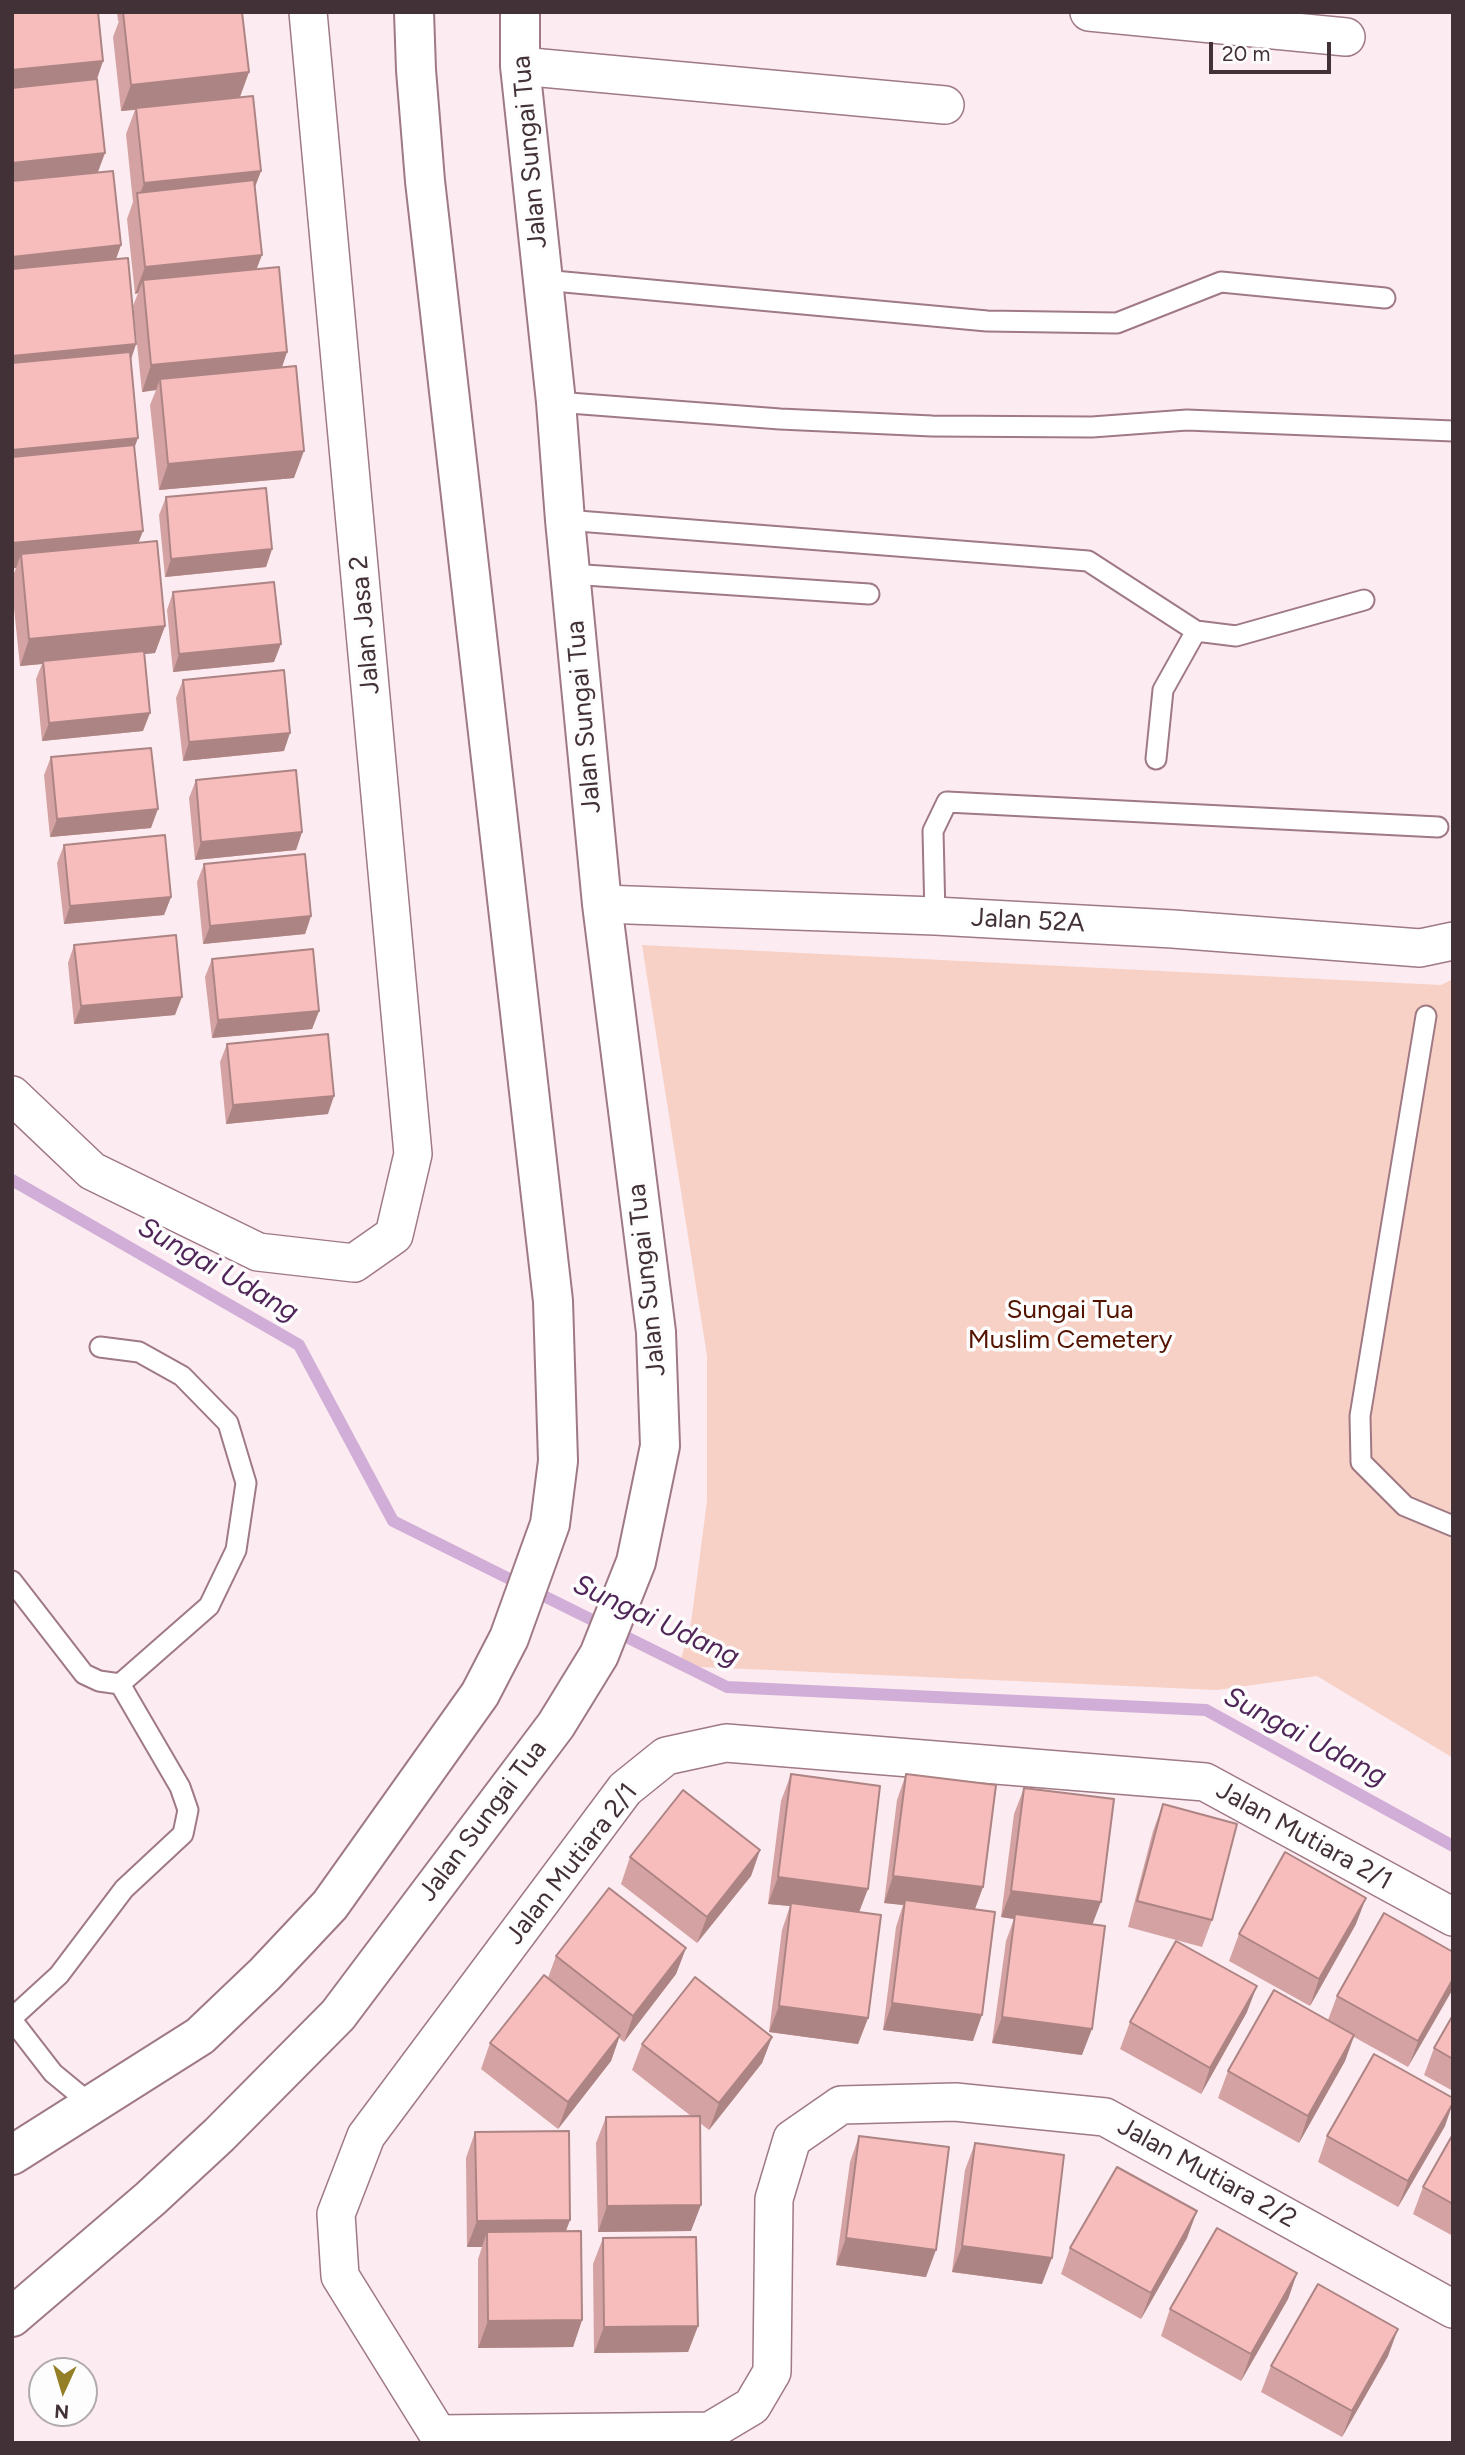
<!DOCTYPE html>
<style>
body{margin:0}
#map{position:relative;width:1465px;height:2455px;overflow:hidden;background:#fcebf0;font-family:Figtree,sans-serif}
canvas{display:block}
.frame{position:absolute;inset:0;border:14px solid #423136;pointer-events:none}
.north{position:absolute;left:28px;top:2357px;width:70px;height:70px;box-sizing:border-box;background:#fdfdfd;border:2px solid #b2abad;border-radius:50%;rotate:184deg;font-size:19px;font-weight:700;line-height:28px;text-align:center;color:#423136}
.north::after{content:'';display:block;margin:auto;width:24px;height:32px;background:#947f26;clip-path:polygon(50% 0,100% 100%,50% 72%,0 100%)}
.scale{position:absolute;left:1209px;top:42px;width:122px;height:32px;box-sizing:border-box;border:4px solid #423136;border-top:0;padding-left:9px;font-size:21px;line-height:24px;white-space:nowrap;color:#423136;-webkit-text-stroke:5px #fdfdfd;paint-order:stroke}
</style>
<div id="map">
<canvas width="1465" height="2455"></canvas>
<div class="frame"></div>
<div class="north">N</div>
<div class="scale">20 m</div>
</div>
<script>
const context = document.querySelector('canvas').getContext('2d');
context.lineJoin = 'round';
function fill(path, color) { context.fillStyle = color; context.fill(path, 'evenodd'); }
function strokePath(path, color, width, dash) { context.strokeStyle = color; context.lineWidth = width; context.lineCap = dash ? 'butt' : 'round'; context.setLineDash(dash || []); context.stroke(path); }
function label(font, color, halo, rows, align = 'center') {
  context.font = font + ' Figtree,sans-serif'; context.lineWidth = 7; context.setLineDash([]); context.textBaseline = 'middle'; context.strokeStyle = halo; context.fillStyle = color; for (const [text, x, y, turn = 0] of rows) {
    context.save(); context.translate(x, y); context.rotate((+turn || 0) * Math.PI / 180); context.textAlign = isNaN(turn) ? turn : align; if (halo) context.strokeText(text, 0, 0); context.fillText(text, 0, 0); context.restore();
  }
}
fill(new Path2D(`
 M642 945 1441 985 1453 979V1758L1317 1676 1217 1690 679 1666 691 1623 707 1501V1356Z`), '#f7d1c6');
strokePath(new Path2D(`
 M12 1180 299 1345 393 1521 727 1687 1206 1710 1453 1846`), '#d1aed7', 12);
const lane = new Path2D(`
 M543 280 987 321 1117 323 1221 282 1385 298
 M556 402 780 419 932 426 1092 427 1187 420 1453 431
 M565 520 1088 561 1196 631 1236 636 1364 600
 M570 574 869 594
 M1156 759 1163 690 1196 631
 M935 916 933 831 947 802 1438 827
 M1426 1016 1360 1416 1361 1462 1405 1506 1453 1526
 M100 1347 139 1352 182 1376 228 1423 246 1483 236 1550 209 1606 120 1684
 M12 1581 84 1674 99 1681 120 1684 180 1787 188 1810 183 1834 124 1889 59 1975 12 2018
 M12 2020 53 2073 93 2106`);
const street = new Path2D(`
 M1089 12 1346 37
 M520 66 945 105
 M602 904 935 916 1173 929 1420 948 1453 941
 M12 1095 92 1171 258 1252 354 1263 394 1235 413 1154 308 12
 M1453 1917 1205 1782 726 1743 666 1756 625 1789 366 2136 336 2214 340 2276 438 2434 710 2431 752 2406 772 2372 774 2199 792 2139 841 2105 955 2102 1105 2117 1453 2309`);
const secondary = new Path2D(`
 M12 2155 200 2036 265 1974 330 1905 480 1694 509 1638 550 1524 558 1461 553 1301 425 181 416 70 414 12
 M12 2317 150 2199 219 2135 338 2015 556 1725 599 1655 636 1562 660 1446 656 1332 602 904 565 520 556 402 520 66V12`);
strokePath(lane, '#9f7984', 23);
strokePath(street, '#9f7984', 40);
strokePath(secondary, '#9f7984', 42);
strokePath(lane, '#fff', 19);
strokePath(street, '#fff', 37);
strokePath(secondary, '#fff', 38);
fill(new Path2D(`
 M12 12 103 61 97 79 98 172 121 245 116 259 136 344 131 360 138 543 165 626 155 653 144 654 143 731 42 741 36 679 42 664 20 666 12 589V578L16 568Z
 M117 12H242L249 72 240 97 261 171 255 187 257 269 287 352 282 367 294 478 159 490 150 405 156 390 142 392 133 306 138 293 135 294 127 219 133 202 126 134 135 110 121 111 113 37 119 21H118Z
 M166 497 272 549 266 567 165 577 159 515Z
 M173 592 274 662 173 672 167 610Z
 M183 680 284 751 183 761 176 698Z
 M51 757 151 828 50 837 44 775Z
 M196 780 302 832 296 850 195 860 189 798Z
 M64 845 171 897 164 915 64 924 57 863Z
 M204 864 311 916 305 934 203 944 197 882Z
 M74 945 175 1015 74 1024 68 963Z
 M212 959 319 1011 312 1029 212 1038 205 977Z
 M227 1044 328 1114 226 1124 220 1062Z
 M791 1774 859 1912 868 2018 858 2044 769 2032 782 1930 790 1906 768 1904 781 1801Z
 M906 1774 983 1887 975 1909 973 2041 883 2030 896 1927 903 1905 884 1903 897 1800Z
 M1024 1788 1082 2055 992 2043 1006 1941 1014 1919 1001 1917 1014 1814Z
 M1163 1804 1212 1920 1202 1947 1128 1927 1153 1831Z
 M760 1850 751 1876 697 1943 621 1884 630 1857Z
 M1356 1924 1310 2006 1229 1961 1239 1934Z
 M686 1948 676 1974 624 2042 619 2038 611 2061 558 2129 481 2069 490 2043 548 1978 556 1956Z
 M1453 1952 1408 2067 1354 2037 1345 2061 1299 2143 1218 2098 1228 2071 1328 2020 1337 1996Z
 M1247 2012 1201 2094 1120 2049 1130 2022Z
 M1453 2015V2091L1424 2075 1434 2048Z
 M772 2037 762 2063 709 2130 700 2123 691 2231 598 2232 596 2143 606 2117 691 2116 632 2070 642 2044Z
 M1445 2126 1398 2207 1318 2162 1327 2136Z
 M475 2132 570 2220 566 2231 582 2320 573 2347 478 2348V2259L482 2247H467L466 2158Z
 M1453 2134V2236L1413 2214 1423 2187Z
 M859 2136 926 2277 836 2265 850 2162Z
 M975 2143 1042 2284 952 2272 965 2170Z
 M603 2238 698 2326 688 2352 594 2353 593 2264Z
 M1187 2238 1141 2319 1061 2274 1070 2248Z
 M1297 2273 1288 2299 1241 2381 1161 2336 1170 2309Z
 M1388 2356 1342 2437 1261 2392 1271 2366Z`), '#d4a2a2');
fill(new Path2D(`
 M103 61 94 87 12 96V70Z
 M249 72 239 99 121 111 131 85Z
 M105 153 95 180 12 188V163Z
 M261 171 251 197 138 200 144 183Z
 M121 245 111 272 12 282V257Z
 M262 255 252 281 143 280 138 293 135 294 145 267Z
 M136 344 127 370 12 381V356Z
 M287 352 278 379H160L156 390 142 392 151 365Z
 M138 438 128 465 12 476V450Z
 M304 451 294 478 159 490 168 464Z
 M143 531 133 557 21 554 16 568 12 569V543Z
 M272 549 266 567 165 577 171 559Z
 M165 626 155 653 43 664V661L42 664 20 666 29 639Z
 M281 644 274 662 173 672 179 654Z
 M150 713 143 731 42 741 49 723Z
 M290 733 284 751 183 761 189 742Z
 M158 809 151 828 50 837 57 819Z
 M302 832 296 850 195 860 201 842Z
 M171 897 164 915 64 924 70 906Z
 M311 916 305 934 203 944 210 926Z
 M182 997 175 1015 74 1024 81 1006Z
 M319 1011 312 1029 212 1038 218 1020Z
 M334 1096 328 1114 226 1124 233 1105Z
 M760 1850 751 1876 697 1943 707 1917Z
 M893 1876 983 1887 973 1914 905 1900 903 1905 884 1903Z
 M778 1877 868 1889 858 1915 791 1903 790 1906 768 1904Z
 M1011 1891 1101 1902 1091 1928 1015 1914 1014 1919 1001 1917Z
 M1366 1898 1356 1924 1310 2006 1319 1979Z
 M686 1948 676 1974 624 2042 633 2016Z
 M1453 1979V1989L1408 2067 1418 2041Z
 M1257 1986 1247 2012 1201 2094 1210 2068Z
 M892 2003 982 2015 973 2041 883 2030Z
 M779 2006 868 2018 858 2044 769 2032Z
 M1002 2017 1092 2029 1082 2055 992 2043Z
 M620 2035 611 2061 558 2129 568 2102Z
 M1354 2035 1345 2061 1299 2143 1308 2116Z
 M772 2037 762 2063 709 2130 719 2103Z
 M1453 2103 1445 2126 1398 2207 1408 2181Z
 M701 2205 691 2231 598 2232 607 2206Z
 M1197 2211 1187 2238 1141 2319 1151 2293Z
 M570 2220 560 2246 487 2232 482 2247H467L477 2221Z
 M846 2238 936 2250 926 2277 836 2265Z
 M962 2246 1052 2258 1042 2284 952 2272Z
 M1297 2273 1288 2299 1241 2381 1251 2354Z
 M582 2320 573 2347 478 2348 488 2321Z
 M698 2326 688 2352 594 2353 604 2327Z
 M1398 2329 1388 2356 1342 2437 1352 2411Z`), '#ad8484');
const building = new Path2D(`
 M12 12H98L103 61 12 70Z
 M123 12H242L249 72 131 85Z
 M97 79 105 153 12 163V88Z
 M253 96 261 171 144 183 136 108Z
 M113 171 121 245 12 257V181Z
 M254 180 262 255 145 267 137 193Z
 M128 258 136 344 12 356V269Z
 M279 267 287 352 151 365 143 280Z
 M130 352 138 438 12 450V363Z
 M296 366 304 451 168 464 160 379Z
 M134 445 143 531 12 543V457Z
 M266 488 272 549 171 559 166 497Z
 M157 541 165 626 29 639 21 554Z
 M274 582 281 644 179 654 173 592Z
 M144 651 150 713 49 723 43 661Z
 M284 670 290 733 189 742 183 680Z
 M151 748 158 809 57 819 51 757Z
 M296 770 302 832 201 842 196 780Z
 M165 835 171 897 70 906 64 845Z
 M305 854 311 916 210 926 204 864Z
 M176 935 182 997 81 1006 74 945Z
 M313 949 319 1011 218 1020 212 959Z
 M328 1034 334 1096 233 1105 227 1044Z
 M791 1774 880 1786 868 1889 778 1877Z
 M906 1774 996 1785 983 1887 893 1876Z
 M1024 1788 1114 1799 1101 1902 1011 1891Z
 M683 1790 760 1850 707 1917 630 1857Z
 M1163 1804 1237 1824 1212 1920 1137 1901Z
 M1285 1852 1366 1898 1319 1979 1239 1934Z
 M609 1888 686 1948 633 2016 556 1956Z
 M905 1900 995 1912 982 2015 892 2003Z
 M791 1903 881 1915 868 2018 779 2006Z
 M1384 1913 1453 1952V1979L1418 2041 1337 1996Z
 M1015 1914 1105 1926 1092 2029 1002 2017Z
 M1176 1941 1257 1986 1210 2068 1130 2022Z
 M544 1975 620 2035 568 2102 490 2043Z
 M695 1977 772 2037 719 2103 642 2044Z
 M1274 1990 1354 2035 1308 2116 1228 2071Z
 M1453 2015V2059L1434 2048Z
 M1374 2054 1453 2098V2103L1408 2181 1327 2136Z
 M700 2116 701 2205 607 2206 606 2117Z
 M569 2131 570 2220 477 2221 475 2132Z
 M1453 2134V2204L1423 2187Z
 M859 2136 949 2147 936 2250 846 2238Z
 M975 2143 1064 2155 1052 2258 962 2246Z
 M1117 2167 1197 2211 1151 2293 1070 2248Z
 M1217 2228 1297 2273 1251 2354 1170 2309Z
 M581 2231 582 2320 488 2321 487 2232Z
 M696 2237 698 2326 604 2327 603 2238Z
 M1318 2284 1398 2329 1352 2411 1271 2366Z`);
fill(building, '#f7bcbc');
strokePath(building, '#ad8484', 2);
label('26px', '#423136', '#fdfdfd', [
 ["Jalan Sungai Tua",530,152,-95],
 ["Jalan Jasa 2",365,625,-95],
 ["Jalan Sungai Tua",584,717,-95],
 ["Jalan 52A",1028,921,3],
 ["Jalan Sungai Tua",647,1280,-96],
 ["Jalan Sungai Tua",483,1821,-53],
 ["Jalan Mutiara 2/1",1304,1836,29],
 ["Jalan Mutiara 2/1",572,1864,-52],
 ["Jalan Mutiara 2/2",1207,2173,29]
]);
label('26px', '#531300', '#fdfdfd', [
 ["Sungai Tua",1070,1310],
 ["Muslim Cemetery",1070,1340]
]);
label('italic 28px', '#502659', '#fdfdfd', [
 ["Sungai Udang",218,1270,30],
 ["Sungai Udang",656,1621,25],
 ["Sungai Udang",1305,1737,28]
]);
</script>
